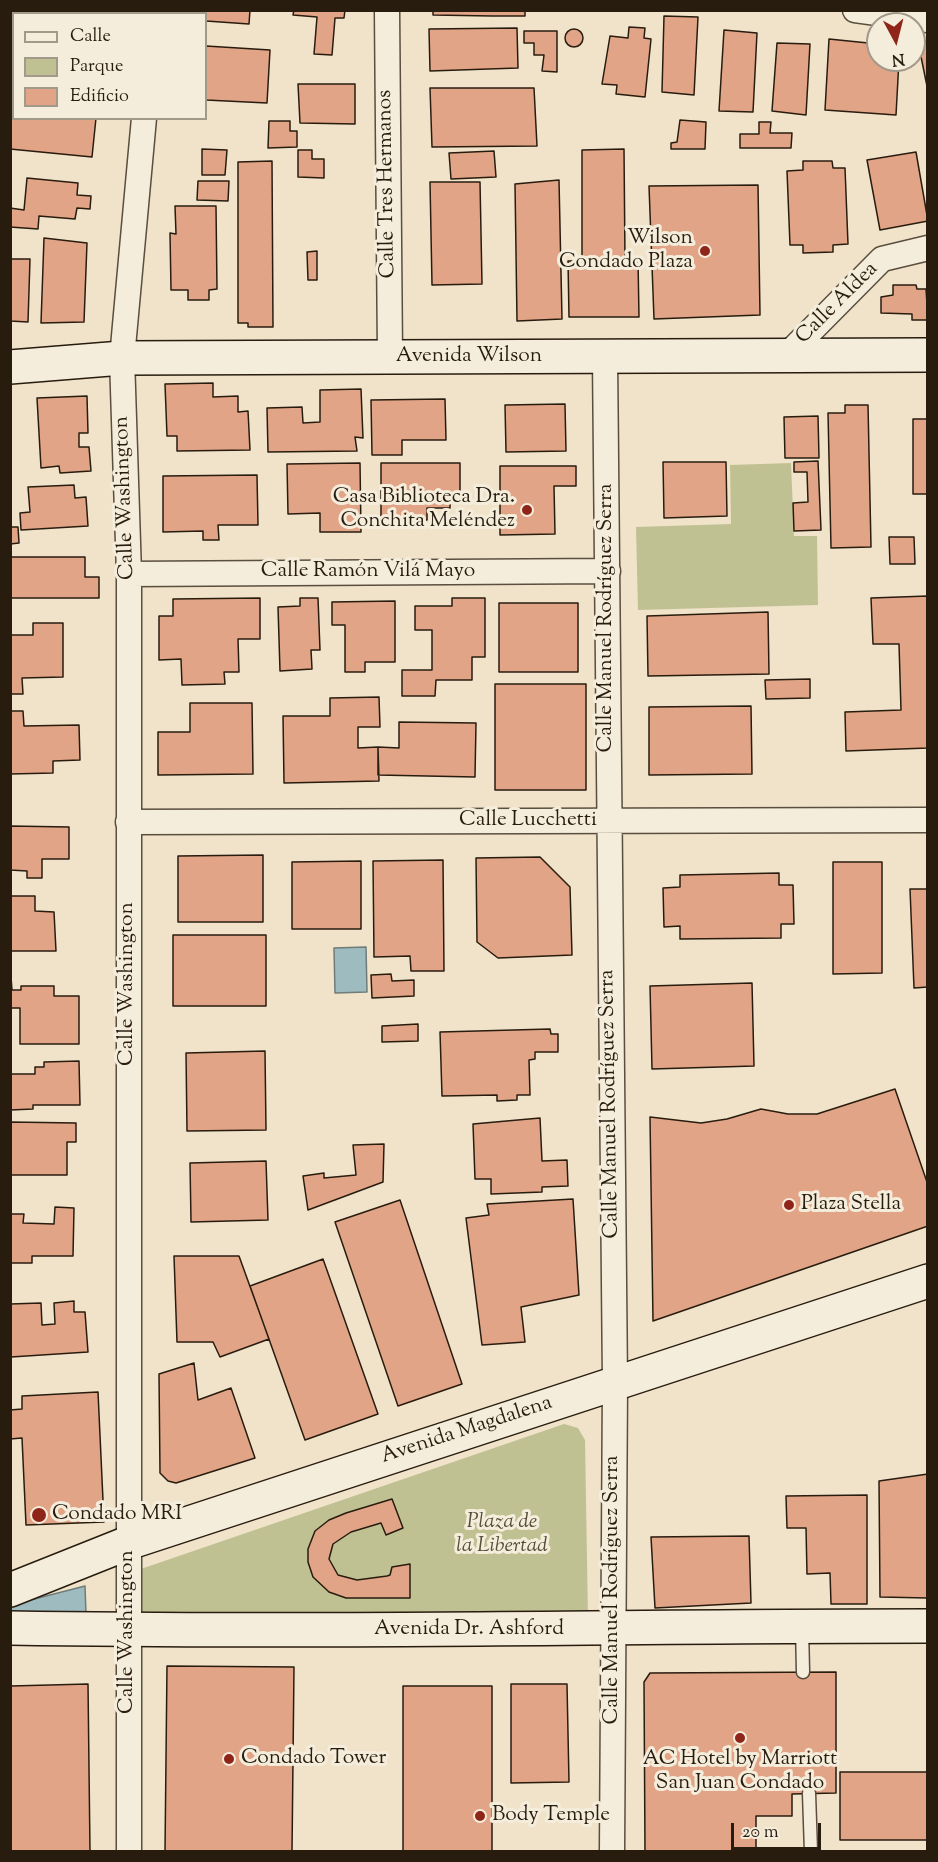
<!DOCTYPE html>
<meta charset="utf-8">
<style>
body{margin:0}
#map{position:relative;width:938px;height:1862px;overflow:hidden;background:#f0e3c9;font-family:"Sorts Mill Goudy",serif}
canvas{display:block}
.frame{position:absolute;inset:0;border:12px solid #281c0f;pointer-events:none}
.legend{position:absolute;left:12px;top:12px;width:195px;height:108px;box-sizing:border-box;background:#f5eddc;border:2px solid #a3998a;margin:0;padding:8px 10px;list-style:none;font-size:18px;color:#281c0f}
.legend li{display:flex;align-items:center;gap:12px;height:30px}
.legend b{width:30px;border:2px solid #a3998a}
.north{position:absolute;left:866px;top:12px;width:60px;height:60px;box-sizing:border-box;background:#f5eddc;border:2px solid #a3998a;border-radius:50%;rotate:173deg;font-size:16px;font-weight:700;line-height:24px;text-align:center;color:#281c0f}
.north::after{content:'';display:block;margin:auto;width:21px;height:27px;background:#8f2418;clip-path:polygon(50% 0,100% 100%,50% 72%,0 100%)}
.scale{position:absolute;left:731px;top:1823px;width:90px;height:27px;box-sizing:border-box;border:3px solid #281c0f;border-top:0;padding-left:8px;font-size:18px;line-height:21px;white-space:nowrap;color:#281c0f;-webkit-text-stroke:4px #f5eddc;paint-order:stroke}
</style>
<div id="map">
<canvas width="938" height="1862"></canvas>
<div class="frame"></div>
<ul class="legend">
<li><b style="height:8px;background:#f5eddc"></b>Calle</li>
<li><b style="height:16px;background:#c0c192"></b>Parque</li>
<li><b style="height:16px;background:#e2a486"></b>Edificio</li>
</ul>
<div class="north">N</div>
<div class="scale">20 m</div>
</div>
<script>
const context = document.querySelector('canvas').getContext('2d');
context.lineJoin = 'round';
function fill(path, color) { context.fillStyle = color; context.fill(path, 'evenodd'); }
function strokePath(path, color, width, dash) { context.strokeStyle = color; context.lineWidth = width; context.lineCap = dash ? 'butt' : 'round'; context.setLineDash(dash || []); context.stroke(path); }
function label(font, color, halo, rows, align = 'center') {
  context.font = font + ' "Sorts Mill Goudy",serif'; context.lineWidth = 6; context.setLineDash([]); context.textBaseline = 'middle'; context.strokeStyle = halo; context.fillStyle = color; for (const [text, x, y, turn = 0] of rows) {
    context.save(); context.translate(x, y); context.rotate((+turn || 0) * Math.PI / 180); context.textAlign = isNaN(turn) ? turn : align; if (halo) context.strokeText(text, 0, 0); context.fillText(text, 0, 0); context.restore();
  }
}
fill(new Path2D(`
 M791 463 794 536H817L818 605 638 610 636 527 731 524 730 465Z
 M564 1424 578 1428 585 1440 588 1619 136 1618 135 1571Z`), '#c0c192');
const water = new Path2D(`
 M366 947 367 992 335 993 334 948Z
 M85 1586 86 1614 11 1616V1605Z`);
fill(water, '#9ebcbf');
strokePath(water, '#6f7c79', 1.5);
const building = new Path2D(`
 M52 10H102V14H52Z
 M185 10H250L249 24 206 21V14H184Z
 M294 10H345L344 18H335L332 55 314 54 317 17 293 15Z
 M433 10H525V16H492L433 15Z
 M664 16 698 17 694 95 662 92Z
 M629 27 645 28 644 38 651 39 645 97 616 94 617 85 602 84 610 36 628 38Z
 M517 28 518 68 430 71 429 29Z
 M565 38a9 9 0 1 1 18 0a9 9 0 1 1-18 0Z
 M724 30 757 33 753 112 719 111Z
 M524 31H557V72L542 71 544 55H534V43H524Z
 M829 39 878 44V60H899L896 115 825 110Z
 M928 41V91L918 42Z
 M777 43 810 44 806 115 772 111Z
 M206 46 270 50 267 103 206 100Z
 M298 84H355V124L300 123Z
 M430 88H534L537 146 432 147Z
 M11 106 14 107V118H96L92 157 10 149Z
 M680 120 706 122 705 149H671V143L677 142Z
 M269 121H290V131H297V147L268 148Z
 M759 122H771L770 133H792L791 148H740V134H759Z
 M202 149 227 150 225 175H202Z
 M624 149 625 261 638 260 639 317H569L568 261H582V150Z
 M298 150H312V159H324V178L298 177Z
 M494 151 496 177 451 179 449 153Z
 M916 152 928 221 880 230 867 160Z
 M272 161 273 327H248V323H238V162Z
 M803 161H832L833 168H845L848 244 833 245V252L803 253V245H790L787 171 803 170Z
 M27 178 78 183 77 195 91 196 90 209 77 208 75 219 39 216 38 229 10 227V208L24 210Z
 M559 180 562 319 517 321 515 184Z
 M198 181H229L228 201 197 200Z
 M430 182H480L482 284 432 285Z
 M758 185 760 315 654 319 649 186Z
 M175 206H216L217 289 209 290V300H188V290H171L170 233 176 234Z
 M44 238 87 243 84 322 41 323Z
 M317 251V280H308L307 252Z
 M10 259H30L28 322 10 321Z
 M893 285H916L917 289H926L928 320H912V314L881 313V297L893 295Z
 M213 383V397L238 396V412L248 411 250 450 177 451V436H167L165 384Z
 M361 389 363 438 355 437 357 451 268 452 267 408 302 407 303 423 320 422V390Z
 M87 396 88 433H79V447H89L91 471 60 473 59 466 41 468 37 398Z
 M445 399 446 440H402V455H372L371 400Z
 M565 404 566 451 506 452 505 405Z
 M845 405H868L871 547 831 548 828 413H845Z
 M818 416 819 458H785L784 417Z
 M913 419H928V494H913Z
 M818 461 821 530 794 531 793 503 808 502 807 472H794V462Z
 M663 462H726L727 516 664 518Z
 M360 463 361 532H320V513L288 514 287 464Z
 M381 463H460V494H450V508H427V520H381Z
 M500 466H576V486H554L555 534 500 535Z
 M257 475 258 525H218L219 540H203V531L163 532V476Z
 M74 485 75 498 86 497 88 526 21 530 20 513 30 512 28 487Z
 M10 527H18L19 543 10 544Z
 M889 537H914L915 564H890Z
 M10 557H85V577H99V598H10Z
 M928 596V748L846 751 845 712 901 710 899 644H873L871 598Z
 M260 598V639H238L239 672H224L225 684 182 685 181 659 159 660V616H173V599Z
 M300 598H318L320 650H311L312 669 280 671 278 607 300 606Z
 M452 598H485V657H472V680H436L435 696H402V670H432V630H415V606H452Z
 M395 601V662H365V672H345V625H332V602Z
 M499 603H578V672H499Z
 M768 612 769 674 648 676 647 616Z
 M33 623H63V677L22 678 23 694H10V635H33Z
 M810 679V698L766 699 765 680Z
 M495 684H586V790H495Z
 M379 697 380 727H358V748L378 747 379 781 284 783 283 716H330V698Z
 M190 703H252L253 774 158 775V732H190Z
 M751 706 752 774 649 775V707Z
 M10 711H23L24 726 79 725 80 760 53 761V773L10 774Z
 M399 722 476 723 475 777 378 775V747L399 748Z
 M10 826 69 827V859H42V878H27V871L10 870Z
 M263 855V922H178V856Z
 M540 857 570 887 572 955 498 958 477 942 476 858Z
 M443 860 444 971H411L410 956 374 957 373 861Z
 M361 861V929H292V862Z
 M833 862H882V973L833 974Z
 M779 873V885H793L794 924H781V938L680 939V926L664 927 663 888 680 887V875Z
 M910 889H928V987L914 988Z
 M10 896H35V911L54 912 56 951H10Z
 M173 935H266V1006H173Z
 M10 964 12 990H21V986H54V996H79V1044H20V1008H10Z
 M391 974 392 981 414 980V996L372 998 371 975Z
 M752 983 754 1066 652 1069 650 986Z
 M418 1024V1041L382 1042V1026Z
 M550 1029 551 1034H558V1052H535V1059L529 1060 530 1095H517V1100L497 1101V1095L442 1096 440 1032Z
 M265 1051 266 1130 187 1131 186 1053Z
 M79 1061 80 1105H33V1109L10 1110V1074H35V1067H44V1062Z
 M895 1089 928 1185V1226L653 1321 650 1117 701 1123 727 1119 761 1109 788 1114H817Z
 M540 1118 542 1161 567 1160 568 1186 542 1187V1192L491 1194V1179H475L473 1124Z
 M10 1122 76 1123V1142H67V1175H10Z
 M384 1144 383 1182 308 1210 303 1176 324 1173V1178L356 1175 353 1145Z
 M266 1161 268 1220 191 1222 190 1163Z
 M573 1199 579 1295 521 1307 525 1342 482 1345 466 1218 489 1215 487 1204Z
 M400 1200 462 1384 398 1406 335 1222Z
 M55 1207 74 1208 73 1256H32V1263H10V1214H24L23 1223 54 1224Z
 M174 1256H239L269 1339 220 1357 213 1342H177Z
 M323 1259 378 1414 305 1440 250 1286Z
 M74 1301V1312H85L88 1352 11 1357 10 1304 41 1303 42 1325 55 1324 54 1303Z
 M194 1363 198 1400 231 1388 255 1458 176 1483 168 1481 160 1473 159 1374Z
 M98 1392 104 1522 26 1525 22 1438 10 1439V1410L22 1409V1396Z
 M928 1474V1598L880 1597 879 1481Z
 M867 1495V1604H831L830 1573 807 1574 806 1528H787L786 1496Z
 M392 1499 403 1528 386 1535 381 1523 351 1532 333 1544 329 1559 338 1575 357 1580 387 1576 390 1575 392 1567 410 1564V1598H346L329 1592 313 1577 308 1562V1549L315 1531 329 1520 346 1513Z
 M749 1536 751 1603 655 1608 651 1537Z
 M167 1666 294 1667 292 1852H165Z
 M836 1672V1793L792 1794V1816H756V1852H645L644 1682 650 1673Z
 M88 1684 90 1852H10L11 1686Z
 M511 1684H567L569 1782 511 1783Z
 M403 1686H492V1852H403Z
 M840 1772H928V1840H840Z`);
fill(building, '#e2a486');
strokePath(building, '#281c0f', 1.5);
const lane = new Path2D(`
 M802 1627 803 1672
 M809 1793 811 1852`);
const street = new Path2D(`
 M387 10 390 357
 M855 10 928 20
 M154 14V10
 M787 355 882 259 928 248
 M605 357 615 1383 612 1852
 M129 574 608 571
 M128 822 928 820
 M129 1852V574L122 358 144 118`);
const secondary = new Path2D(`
 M10 367 122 358 928 355
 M10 1590 128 1543 928 1281
 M10 1628C316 1633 622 1626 928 1626`);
strokePath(lane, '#5a4e3e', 15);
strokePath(street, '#5a4e3e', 27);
strokePath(secondary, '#281c0f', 36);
strokePath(lane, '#f5eddc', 12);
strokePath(street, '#f5eddc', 24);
strokePath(secondary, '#f5eddc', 33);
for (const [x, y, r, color] of [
 [705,251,6,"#8f2418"],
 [527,510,6,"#8f2418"],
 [789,1205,6,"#8f2418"],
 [39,1515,8,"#8f2418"],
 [740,1738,6,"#8f2418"],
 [229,1759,6,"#8f2418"],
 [480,1816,6,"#8f2418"]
]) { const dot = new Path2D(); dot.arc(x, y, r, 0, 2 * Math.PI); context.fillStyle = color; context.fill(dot); strokePath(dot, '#f5eddc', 2); }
label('21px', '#281c0f', '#f5eddc', [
 ["Calle Tres Hermanos",388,184,-91],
 ["Calle Aldea",838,304,-45],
 ["Avenida Wilson",469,357],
 ["Calle Washington",126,498,-92],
 ["Calle Ramón Vilá Mayo",368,572],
 ["Calle Manuel Rodríguez Serra",607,618,-90],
 ["Calle Lucchetti",528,821],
 ["Calle Washington",128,984,-90],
 ["Calle Manuel Rodríguez Serra",611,1104,-91],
 ["Avenida Magdalena",467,1431,-18],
 ["Calle Manuel Rodríguez Serra",613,1590,-90],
 ["Avenida Dr. Ashford",469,1630],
 ["Calle Washington",128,1632,-90]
]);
label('21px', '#281c0f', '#f5eddc', [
 ["Wilson",693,239,"right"],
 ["Condado Plaza",693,263,"right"],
 ["Casa Biblioteca Dra.",515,498,"right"],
 ["Conchita Meléndez",515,522,"right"],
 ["Plaza Stella",801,1205],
 ["Condado MRI",52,1515],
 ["Condado Tower",241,1759],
 ["AC Hotel by Marriott",740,1760,"center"],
 ["San Juan Condado",740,1784,"center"],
 ["Body Temple",492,1816]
], 'left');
label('italic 21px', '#564e36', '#f5eddc', [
 ["Plaza de",502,1523],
 ["la Libertad",502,1547]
]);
</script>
